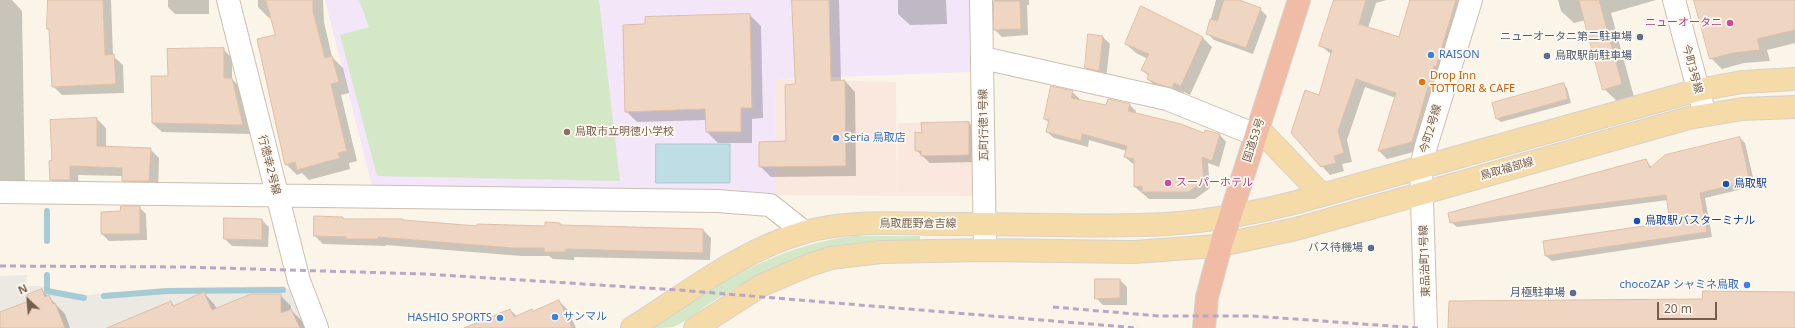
<!DOCTYPE html>
<meta charset="utf-8">
<style>
body{margin:0}
#map{position:relative;width:1795px;height:328px;overflow:hidden;background:#fbf5e9;font-family:"Noto Sans",sans-serif}
canvas{display:block}
.north{position:absolute;left:8px;top:280px;width:40px;height:40px;-webkit-text-stroke:3px #fef9f0;paint-order:stroke;rotate:334deg;font-size:11px;font-weight:700;line-height:16px;text-align:center;color:#745e4e}
.north::after{content:'';display:block;margin:auto;width:14px;height:18px;background:#745e4e;clip-path:polygon(50% 0,100% 100%,50% 72%,0 100%)}
.scale{position:absolute;left:1657px;top:302px;width:60px;height:18px;box-sizing:border-box;border:2px solid #745e4e;border-top:0;padding-left:5px;font-size:12px;line-height:14px;white-space:nowrap;color:#745e4e;-webkit-text-stroke:3px #fef9f0;paint-order:stroke}
</style>
<div id="map">
<canvas width="1795" height="328"></canvas>
<div class="north">N</div>
<div class="scale">20 m</div>
</div>
<script>
const context = document.querySelector('canvas').getContext('2d');
context.lineJoin = 'round';
function fill(path, color) { context.fillStyle = color; context.fill(path, 'evenodd'); }
function strokePath(path, color, width, dash) { context.strokeStyle = color; context.lineWidth = width; context.lineCap = dash ? 'butt' : 'round'; context.setLineDash(dash || []); context.stroke(path); }
function label(font, color, halo, rows, align = 'center') {
  context.font = font + ' "Noto Sans","Noto Sans JP",sans-serif'; context.lineWidth = 3.5; context.setLineDash([]); context.textBaseline = 'middle'; context.strokeStyle = halo; context.fillStyle = color; for (const [text, x, y, turn = 0] of rows) {
    context.save(); context.translate(x, y); context.rotate((+turn || 0) * Math.PI / 180); context.textAlign = isNaN(turn) ? turn : align; if (halo) context.strokeText(text, 0, 0); context.fillText(text, 0, 0); context.restore();
  }
}
fill(new Path2D(`
 M776 79 896 82 897 196 775 195Z
 M972 122 974 192 970 196H897L898 123Z`), '#fae8de');
fill(new Path2D(`
 M27 275 26 286H39L52 289 88 295 180 288 284 286 294 294 309 328H0V276Z`), '#ece8e2');
fill(new Path2D(`
 M325 0H969L970 72 776 79 775 194 372 186Z`), '#f2e6f8');
fill(new Path2D(`
 M359 0H599L620 181 377 176 340 35 369 27Z
 M853 236H920V240C858 240 812 247 756 277 740 285 724 294 709 304 697 312 685 322 673 327 666 328 655 328 649 328 714 287 773 246 853 236Z`), '#d4e8c8');
const water = new Path2D(`
 M656 144H730V183H656Z`);
fill(water, '#bfdde4');
strokePath(water, '#a6cbd5', 1);
fill(new Path2D(`
 M0 0H12L22 11 25 190H0Z
 M48 0H111L113 56 123 65 124 93 62 95 53 86 50 31 48 28Z
 M168 0H209V14H175L168 7Z
 M258 0H323L324 22 332 57 343 68 349 93 341 95 357 161 349 163 350 169 309 180 302 173 297 175 286 164 276 35 271 17 269 18 258 7Z
 M793 0H839L841 82 845 81 855 92 856 176 771 177 760 166 787 142 796 85Z
 M898 0H946L947 24 910 25 898 14Z
 M994 0H1029V5H1027L1028 35 1002 37 995 30Z
 M1216 0H1236L1260 9 1267 16 1253 54 1214 40 1207 33Z
 M1335 0H1387L1376 3 1368 28 1399 38 1411 2 1409 0H1468L1421 150 1387 159 1379 151 1396 98 1365 87 1347 140 1352 162 1342 164 1344 171 1330 175 1322 166 1319 96 1332 55 1320 45Z
 M1558 0H1656L1611 13 1634 97 1617 101 1604 89 1586 20 1574 23 1561 11Z
 M1695 0H1795V43L1767 50 1770 61 1744 63 1722 69 1711 58Z
 M750 15 761 26 763 118 752 119V143H718L707 132V120L637 122 626 111 646 25Z
 M1103 37 1110 44 1106 78 1093 75 1086 68Z
 M1202 37 1212 47 1190 95 1184 92 1182 97 1158 89 1148 79 1149 76 1142 70 1148 59 1136 53 1126 44Z
 M223 49 232 58V79L241 88 252 134 162 132 152 123Z
 M1563 84 1567 88 1571 103 1501 122 1497 119Z
 M1072 92 1079 98V101L1107 106 1129 104 1136 111 1135 114 1204 134 1205 131 1220 135 1226 142 1219 167 1208 163 1210 188 1195 199H1149L1135 187V164L1132 163 1125 157 1127 151 1089 140 1088 147 1054 138 1047 132 1049 123 1045 119Z
 M97 119 106 128V147L150 149 159 158 158 190H132L123 181V176L78 175 79 189H60L51 180Z
 M969 123 976 131V162L930 163 916 150 923 134Z
 M1740 138 1745 143 1755 186 1705 198 1712 237 1552 261 1546 256 1671 223 1668 200 1457 227 1451 222 1646 160 1652 168Z
 M139 207 146 214 147 240 109 241 102 234 121 212Z
 M342 218 345 220 404 221 478 227H546L560 224 563 227 703 230 711 238 710 260 574 257V260L553 259 549 256H521L386 245V246L323 244 315 236Z
 M225 219 262 220 269 227 268 247 232 246 225 239Z
 M1120 280 1127 287V305H1103L1096 298Z
 M42 290 65 314 70 328H0V313L31 301Z
 M204 293 214 304 217 309 280 295 291 306V310L302 321 305 328H106L171 303 175 306Z
 M559 301 568 310 576 328H465L510 310 517 316 534 312Z`), '#0003');
strokePath(new Path2D(`
 M47 211V241
 M47 275V291L84 298
 M104 296 167 291 283 290`), '#a6cbd5', 6);
const building = new Path2D(`
 M48 0H103L105 55 114 54 116 84 52 87 49 29H47Z
 M266 0H313V11L325 58 332 56 339 82 331 84 347 151 338 153 340 158 297 170 295 162 285 165 257 39 275 35Z
 M792 0H829L831 81 845 80 846 166 759 167V142L786 141 785 85 795 84Z
 M1224 0H1239L1261 8 1246 48 1206 34 1210 19 1217 21Z
 M1334 0H1366L1359 24 1399 37 1410 0H1456L1436 67 1434 66 1412 142 1378 151 1396 93 1356 79 1338 131 1344 153 1334 156 1336 163 1321 167 1291 133 1305 90 1319 95 1332 50 1319 46Z
 M1579 0H1599L1622 84 1603 90Z
 M1694 0H1795V30L1757 39 1760 50 1733 53 1710 59Z
 M994 1H1020L1021 29 994 30Z
 M1141 6 1203 37 1181 86 1174 83 1172 88 1158 84 1147 79 1149 74 1141 70 1149 54 1125 44Z
 M750 14 752 108H741V132H706L705 109 625 112 623 25 645 24V17Z
 M1088 34 1103 36 1099 71 1085 68Z
 M224 48V78H232L243 125 152 123 151 76H168L167 49Z
 M1564 83 1568 99 1496 119 1492 103Z
 M1051 86 1073 91 1071 98 1106 105 1108 99 1130 104 1128 111 1181 124 1204 133 1205 130 1220 134 1212 161 1202 157 1204 181 1188 192H1142V186L1134 187V159L1124 157 1127 146 1082 134 1081 141 1046 132 1049 120 1044 119Z
 M97 118V146L151 148 149 181H122V168L70 166V180H50L49 161 52 160 50 120Z
 M969 122V155L921 156V151H915V132L922 133 921 123Z
 M1740 137 1750 181 1700 193 1707 232 1545 256 1543 241 1670 222 1666 195 1450 223 1448 213 1646 159 1650 168 1665 155Z
 M121 206H140V234H101V212L120 211Z
 M314 216 343 217V219H403V220L477 226V224L545 226V222L560 223V225L703 229V253L566 249V252H544V248H512L378 237V239H346V237L314 236Z
 M224 218 262 219V240L224 239Z
 M1095 279H1120V298L1095 299Z
 M42 289 45 297 49 295 53 304 55 303 65 328H0V312L29 301 27 295Z
 M1703 291 1795 292V328H1448L1449 301 1702 299Z
 M204 292 212 310 251 294H281V313L291 309 300 328H107L171 301 173 306Z
 M559 300 572 328H464L510 309 514 317 532 309 533 311Z`);
fill(building, '#efd6c3');
strokePath(building, '#e0bea4', 1);
const street = new Path2D(`
 M228 0 299 281 317 328
 M981 0 985 250
 M1674 0 1705 115
 M983 58 1167 99 1256 135
 M0 192 717 201 770 205 804 232
 M1426 328 1421 168 1426 146 1471 0`);
const primary = new Path2D(`
 M1258 128 1322 195
 M632 328C688 293 741 250 805 232 852 219 903 224 951 224 1023 223 1095 228 1167 224 1211 221 1254 213 1297 202L1698 90 1742 82 1795 79
 M695 328 762 285 809 265 831 258 881 252 985 250 1134 252 1216 246 1296 229 1689 118 1742 109 1795 107`);
const highway = new Path2D(`
 M1204 328 1207 297 1221 245 1299 0`);
strokePath(street, '#cdbeb0', 24);
strokePath(primary, '#d8d2cd', 24);
strokePath(highway, '#d8d2cd', 24);
strokePath(street, '#fff', 22);
strokePath(primary, '#f4dba7', 22);
strokePath(highway, '#f0bca5', 22);
strokePath(new Path2D(`
 M0 266 183 267 426 274 678 290 1138 328
 M1053 307 1159 316H1253L1418 328`), '#b9a8c5', 3, [6, 4]);
for (const [x, y, r, color] of [
 [1730,23,4,"#d1479c"],
 [1640,37,4,"#5c6f8a"],
 [1431,55,4,"#3f7fe0"],
 [1547,56,4,"#5c6f8a"],
 [1422,82,4,"#e8710a"],
 [567,132,4,"#8d6e63"],
 [836,138,4,"#3f7fe0"],
 [1168,183,4,"#d1479c"],
 [1726,184,4,"#1a4fb4"],
 [1637,221,4,"#1a4fb4"],
 [1371,248,4,"#5c6f8a"],
 [1747,285,4,"#3f7fe0"],
 [1573,293,4,"#5c6f8a"],
 [555,317,4,"#3f7fe0"],
 [500,318,4,"#3f7fe0"]
]) { const dot = new Path2D(); dot.arc(x, y, r, 0, 2 * Math.PI); context.fillStyle = color; context.fill(dot); strokePath(dot, '#fef9f0', 1.5); }
label('11px', '#b23c85', '#fef9f0', [
 ["ニューオータニ",1722,23],
 ["スーパーホテル",1176,183,"left"]
], 'right');
label('11px', '#4e5e75', '#fef9f0', [
 ["ニューオータニ第二駐車場",1632,37],
 ["鳥取駅前駐車場",1555,56,"left"],
 ["バス待機場",1363,248],
 ["月極駐車場",1565,293]
], 'right');
label('11px', '#366cbe', '#fef9f0', [
 ["RAISON",1439,55],
 ["Seria 鳥取店",844,138],
 ["chocoZAP シャミネ鳥取",1739,285,"right"],
 ["サンマル",563,317],
 ["HASHIO SPORTS",492,318,"right"]
], 'left');
label('11px', '#745e4e', '#fef9f0', [
 ["今町3号線",1692,69,75],
 ["瓦町行徳1号線",984,125,-91],
 ["今町2号線",1431,129,-74],
 ["国道53号",1254,140,-72],
 ["行徳幸2号線",269,165,76],
 ["鳥取福部線",1507,169,-16],
 ["鳥取鹿野倉吉線",918,224],
 ["東品治町1号線",1425,261,-92]
]);
label('11px', '#c56008', '#fef9f0', [
 ["Drop Inn",1430,76],
 ["TOTTORI & CAFE",1430,89]
], 'left');
label('11px', '#785e54', '#fef9f0', [
 ["鳥取市立明徳小学校",575,132]
], 'left');
label('11px', '#164399', '#fef9f0', [
 ["鳥取駅",1734,184],
 ["鳥取駅バスターミナル",1645,221]
], 'left');
</script>
